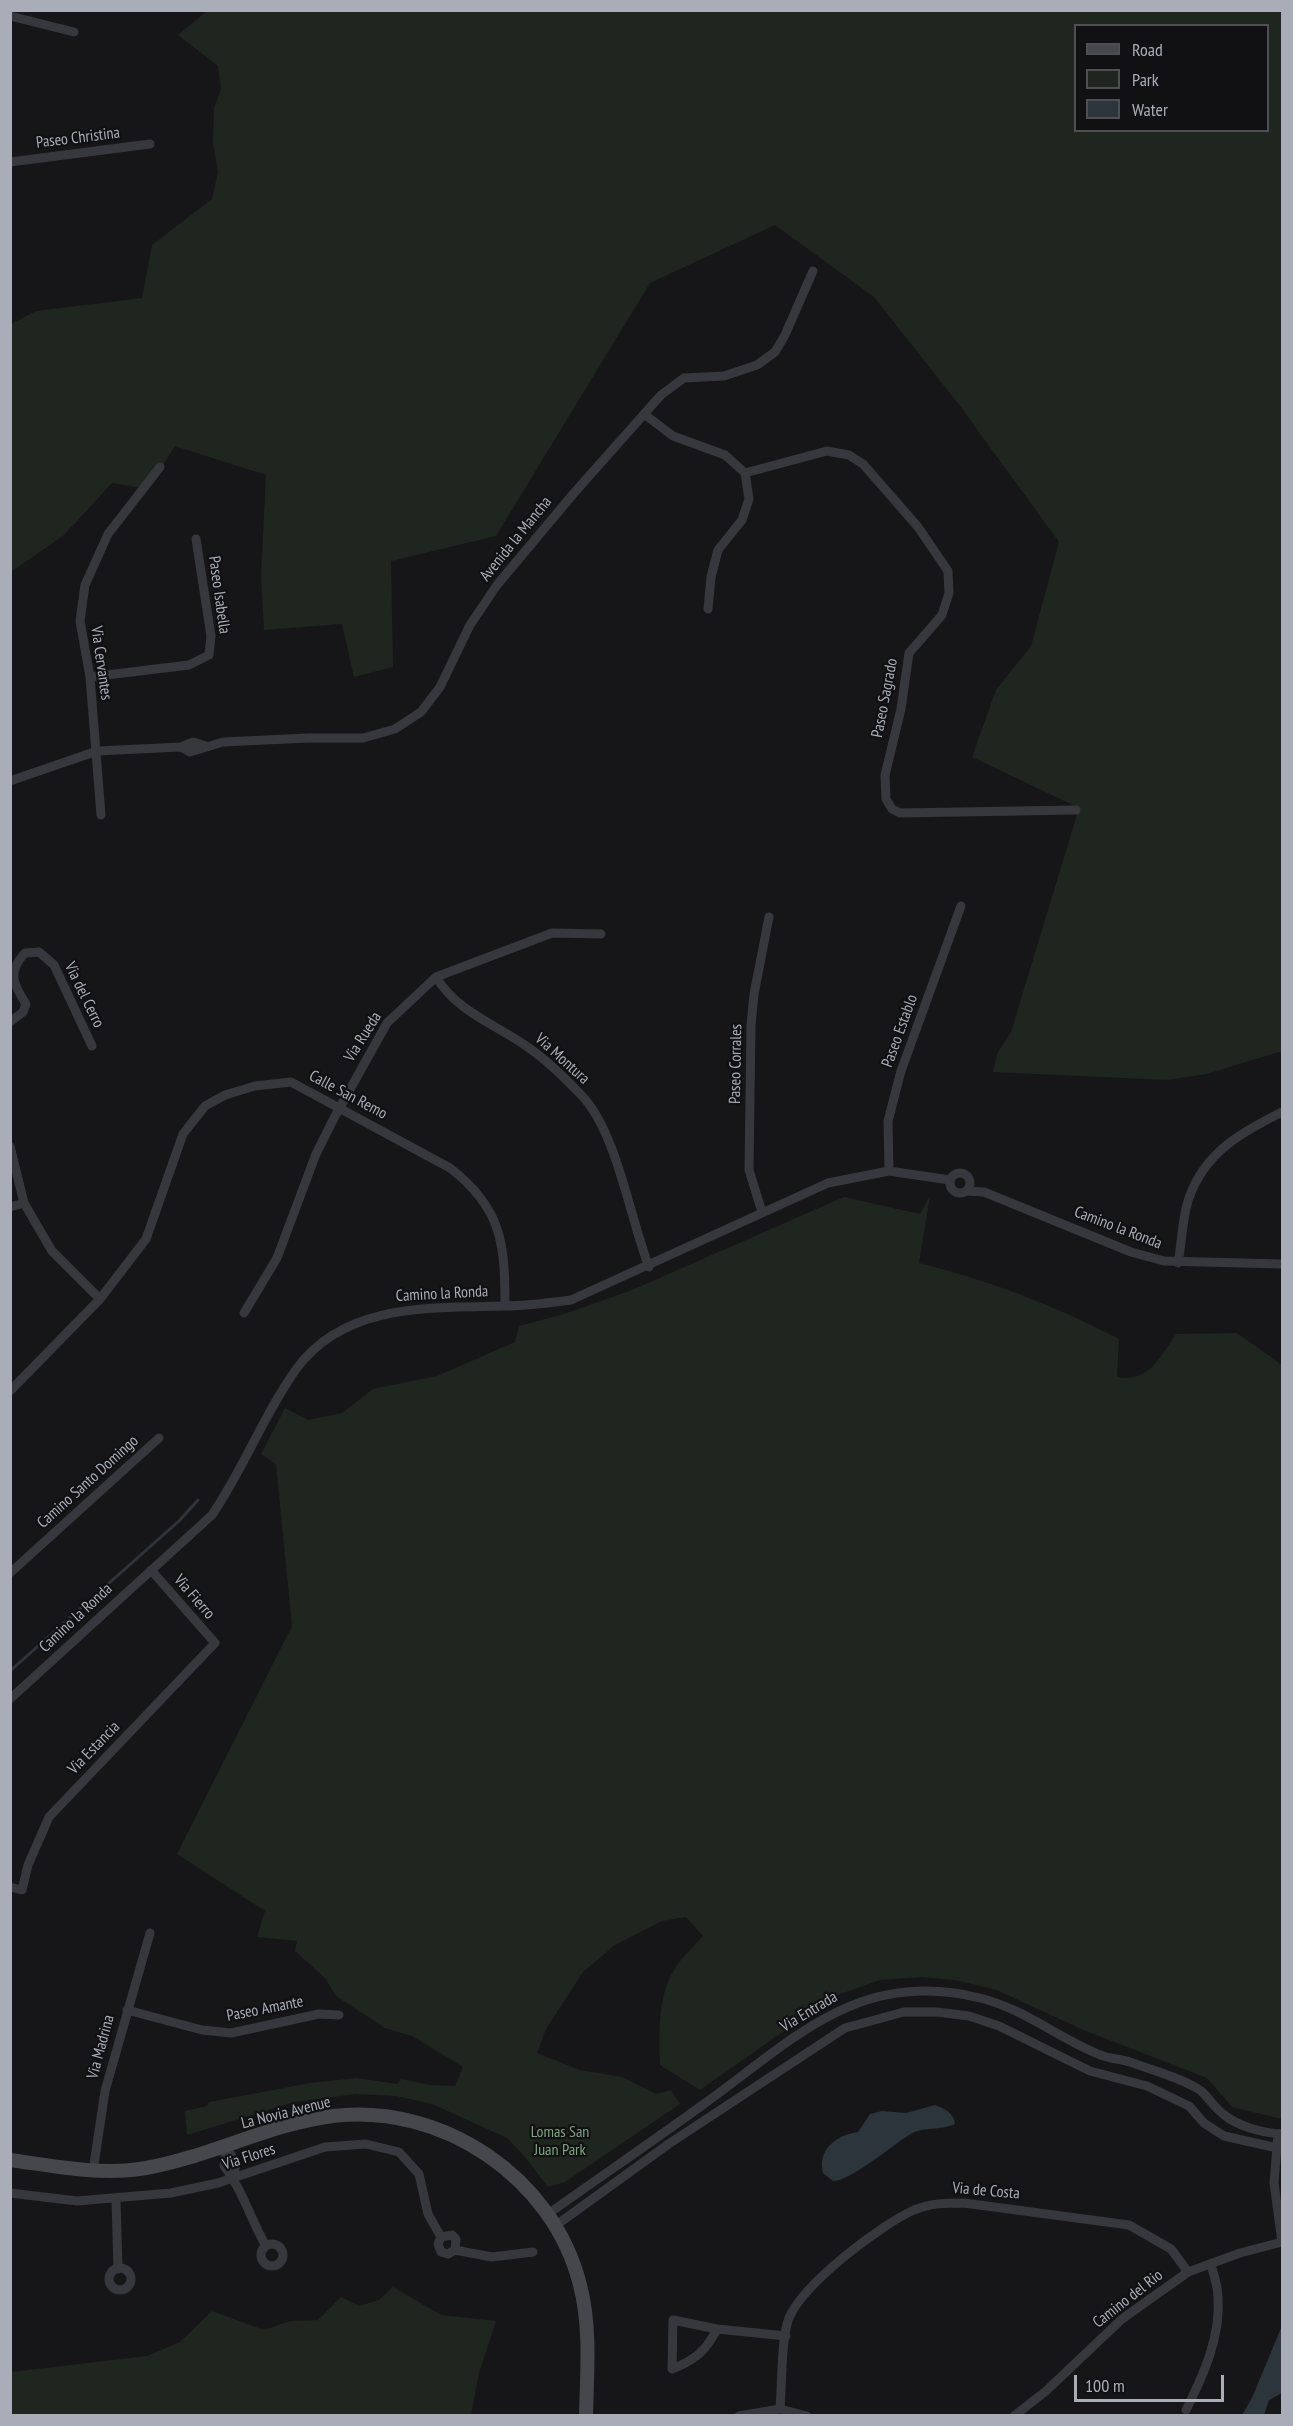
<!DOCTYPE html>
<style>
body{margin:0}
#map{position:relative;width:1293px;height:2426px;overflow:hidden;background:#161618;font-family:"PT Sans Narrow",sans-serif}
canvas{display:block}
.frame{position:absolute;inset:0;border:12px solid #a8adb8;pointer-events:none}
.legend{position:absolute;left:1074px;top:24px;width:195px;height:108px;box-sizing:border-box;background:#111113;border:2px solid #4d4f55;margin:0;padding:8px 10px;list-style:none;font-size:18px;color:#a8adb8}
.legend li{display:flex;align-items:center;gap:12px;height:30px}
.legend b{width:30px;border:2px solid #4d4f55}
.scale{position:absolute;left:1074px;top:2375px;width:150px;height:27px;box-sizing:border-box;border:3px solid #a8adb8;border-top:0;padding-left:8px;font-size:18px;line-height:21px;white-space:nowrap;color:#a8adb8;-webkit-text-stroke:4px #111113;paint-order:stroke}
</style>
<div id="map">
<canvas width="1293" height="2426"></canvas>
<div class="frame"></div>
<ul class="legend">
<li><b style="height:8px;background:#45474d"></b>Road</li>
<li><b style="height:16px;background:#1e261f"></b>Park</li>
<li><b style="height:16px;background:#2c353c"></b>Water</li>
</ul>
<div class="scale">100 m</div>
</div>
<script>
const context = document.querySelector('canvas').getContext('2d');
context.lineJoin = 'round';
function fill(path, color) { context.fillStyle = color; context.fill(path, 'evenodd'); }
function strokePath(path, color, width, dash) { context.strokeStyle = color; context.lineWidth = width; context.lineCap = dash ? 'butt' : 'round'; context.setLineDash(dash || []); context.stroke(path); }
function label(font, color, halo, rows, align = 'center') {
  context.font = font + ' "PT Sans Narrow",sans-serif'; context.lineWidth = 4.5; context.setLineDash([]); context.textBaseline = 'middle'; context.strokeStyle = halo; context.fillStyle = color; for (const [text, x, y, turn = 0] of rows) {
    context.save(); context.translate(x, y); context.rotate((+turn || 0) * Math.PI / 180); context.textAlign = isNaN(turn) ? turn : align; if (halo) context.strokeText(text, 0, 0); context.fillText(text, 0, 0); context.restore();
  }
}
fill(new Path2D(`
 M207 11H1282V1051L1207 1074 1167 1080 993 1072 997 1054 1011 1032 1079 808 972 757 996 690 1031 646 1059 542 960 406 874 297 775 225 650 283 496 536 391 561 393 667 354 677 342 624 264 630 261 576 266 475 175 446 148 489 112 483 64 535 11 572V324L36 311 142 298 152 245 212 199 218 172 213 143 214 108 221 89 218 66 178 35ZM1076 26H1268V130H1076Z
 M930 1196 919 1263C988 1280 1056 1306 1119 1339L1117 1377C1149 1383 1160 1357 1176 1334L1237 1333 1282 1365V2119L1232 2107 1207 2078 1081 2029 997 1990 955 1980 922 1977 880 1980 832 1997 700 2090 660 2065C659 2032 657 1992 678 1964 685 1954 695 1945 703 1936L686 1917 662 1921 615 1945 583 1972 546 2029 537 2053 580 2070 622 2077 656 2094 671 2090 680 2104 565 2182 548 2187 524 2156 507 2138 432 2104 396 2096 356 2094 294 2102 187 2135 185 2111 207 2106 209 2102 311 2083 357 2078 398 2084 401 2079 431 2085 455 2086 463 2067 412 2036 385 2028 336 1996 325 1978 295 1951 297 1941 257 1937 265 1911 177 1854 292 1626 276 1464 261 1454 285 1408 308 1420 342 1413 373 1389 437 1376 515 1342 519 1326 564 1314 632 1290 844 1197 920 1214Z
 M393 2287 441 2315 496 2321 479 2373 471 2415H11V2372L147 2356 180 2342 212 2311 264 2330 290 2321 318 2320 341 2297 359 2306 379 2300Z`), '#1e261f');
fill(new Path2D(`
 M935 2105C944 2108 954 2113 955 2124 940 2131 923 2126 909 2135 893 2145 849 2182 833 2181L823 2173C817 2149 837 2135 858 2132L870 2114 882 2111 906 2113Z
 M1281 2328 1282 2393 1269 2400 1264 2415H1242L1252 2398Z`), '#2c353c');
strokePath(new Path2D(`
 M10 1671 179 1521 198 1500`), '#2c353c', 3);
strokePath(new Path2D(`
 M10 16 74 32
 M10 162 150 144
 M644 414 673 436 725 455 745 473 749 499 742 520 718 550 711 577 708 609
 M745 473 827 451 849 455 863 464 891 496 918 527 948 571 949 593 942 615 909 653 901 709 885 775 886 799 892 809 900 813 1076 810
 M90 677 189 665 209 655 211 636 196 539
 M181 747 190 752 223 742 308 738H363L395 729 421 712 440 687 470 625 497 585 574 493 661 395 684 378 724 376 757 365 775 352 785 335 813 271
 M10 781 97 751 181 747 193 742 206 746
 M101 815 90 677 80 621 85 585 108 534 160 467
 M436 977C458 1013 496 1024 529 1048 548 1061 567 1080 583 1097 617 1134 630 1218 649 1267
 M10 1022 23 1012 26 1004C13 984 7 972 25 953L39 952 54 965 92 1046
 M10 1146 24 1203 52 1251 100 1299
 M889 1171 888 1121 901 1071 961 906
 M950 1183a10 10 0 1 1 20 0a10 10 0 1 1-20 0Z
 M966 1191 984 1192 1131 1252 1164 1261 1282 1264
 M10 1207 24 1203
 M762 1212 749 1170 751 1025 754 994 769 917
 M1178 1263C1182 1242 1182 1218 1189 1198 1205 1152 1242 1132 1282 1112
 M244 1313 277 1258 316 1154 334 1118 387 1023 436 977 552 933 601 934
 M10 1391 100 1299 146 1239 183 1134 205 1106 225 1095 255 1086 291 1082 450 1168C502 1208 505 1244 505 1306
 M10 1573 159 1438
 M10 1699 212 1515C244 1468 264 1414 297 1368 345 1303 430 1308 503 1306 525 1306 548 1303 571 1300L828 1183 889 1171 950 1180
 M10 1887 22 1890 28 1865 49 1817 215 1643 151 1570
 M127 2010 202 2030 231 2033 319 2014 339 2015
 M1278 2134 1274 2183 1282 2242
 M226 2146 224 2166C242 2189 251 2220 266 2246
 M226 2146 236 2164 233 2178
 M93 2171 105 2091 150 1933
 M10 2193 77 2201 171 2193 218 2183 325 2147 366 2144 399 2152 419 2174 428 2214 441 2237
 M116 2200 118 2269
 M548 2214C600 2177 653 2141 704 2104 794 2039 859 1968 980 1998 1025 2009 1061 2040 1103 2056 1112 2059 1121 2059 1130 2062 1149 2069 1185 2079 1201 2091 1209 2098 1215 2108 1223 2114 1238 2127 1264 2133 1282 2134
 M555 2226 670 2143 845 2028 904 2012H937L969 2016 999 2026 1090 2071 1147 2086 1189 2106 1204 2123 1224 2136 1282 2149
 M261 2255a11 11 0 1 1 22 0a11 11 0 1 1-22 0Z
 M455 2250 456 2239 452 2235 441 2237 438 2244 441 2252 448 2254 455 2250 492 2257 533 2252
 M109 2279a11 11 0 1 1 22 0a11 11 0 1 1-22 0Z
 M717 2329C706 2351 695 2360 672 2369L673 2320 717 2329 786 2336
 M780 2409C782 2386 781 2338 789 2318 803 2284 880 2225 914 2210 931 2203 946 2203 964 2203L1129 2225 1171 2249 1188 2272
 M1186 2410C1203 2376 1221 2337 1218 2297 1218 2287 1214 2275 1211 2265
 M739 2416 780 2409 807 2416
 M1014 2416 1046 2391 1122 2319 1188 2272 1240 2253 1282 2242`), '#37383d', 9);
strokePath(new Path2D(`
 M10 2160C54 2166 102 2176 146 2168 209 2157 269 2124 333 2116 442 2103 553 2177 580 2285 591 2327 587 2372 586 2416`), '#45474d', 14);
label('16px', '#a8adb8', '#111113', [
 ["Paseo Christina",78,138,-7],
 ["Avenida la Mancha",516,539,-51],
 ["Paseo Isabella",219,595,82],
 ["Via Cervantes",101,663,82],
 ["Paseo Sagrado",885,698,-79],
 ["Via del Cerro",84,995,64],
 ["Paseo Establo",900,1031,-70],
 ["Via Rueda",363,1037,-58],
 ["Via Montura",562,1059,42],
 ["Paseo Corrales",736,1064,-89],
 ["Calle San Remo",348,1095,28],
 ["Camino la Ronda",1118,1228,21],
 ["Camino la Ronda",442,1294,-3],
 ["Camino Santo Domingo",88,1482,-42],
 ["Via Fierro",194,1597,49],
 ["Camino la Ronda",76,1618,-43],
 ["Via Estancia",94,1748,-46],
 ["Paseo Amante",265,2009,-11],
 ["Via Entrada",809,2012,-31],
 ["Via Madrina",101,2047,-75],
 ["La Novia Avenue",286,2113,-14],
 ["Via Flores",249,2157,-18],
 ["Via de Costa",986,2191,5],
 ["Camino del Rio",1128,2299,-38]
]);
label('16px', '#7fa381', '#111113', [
 ["Lomas San",560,2132],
 ["Juan Park",560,2150]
]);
</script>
